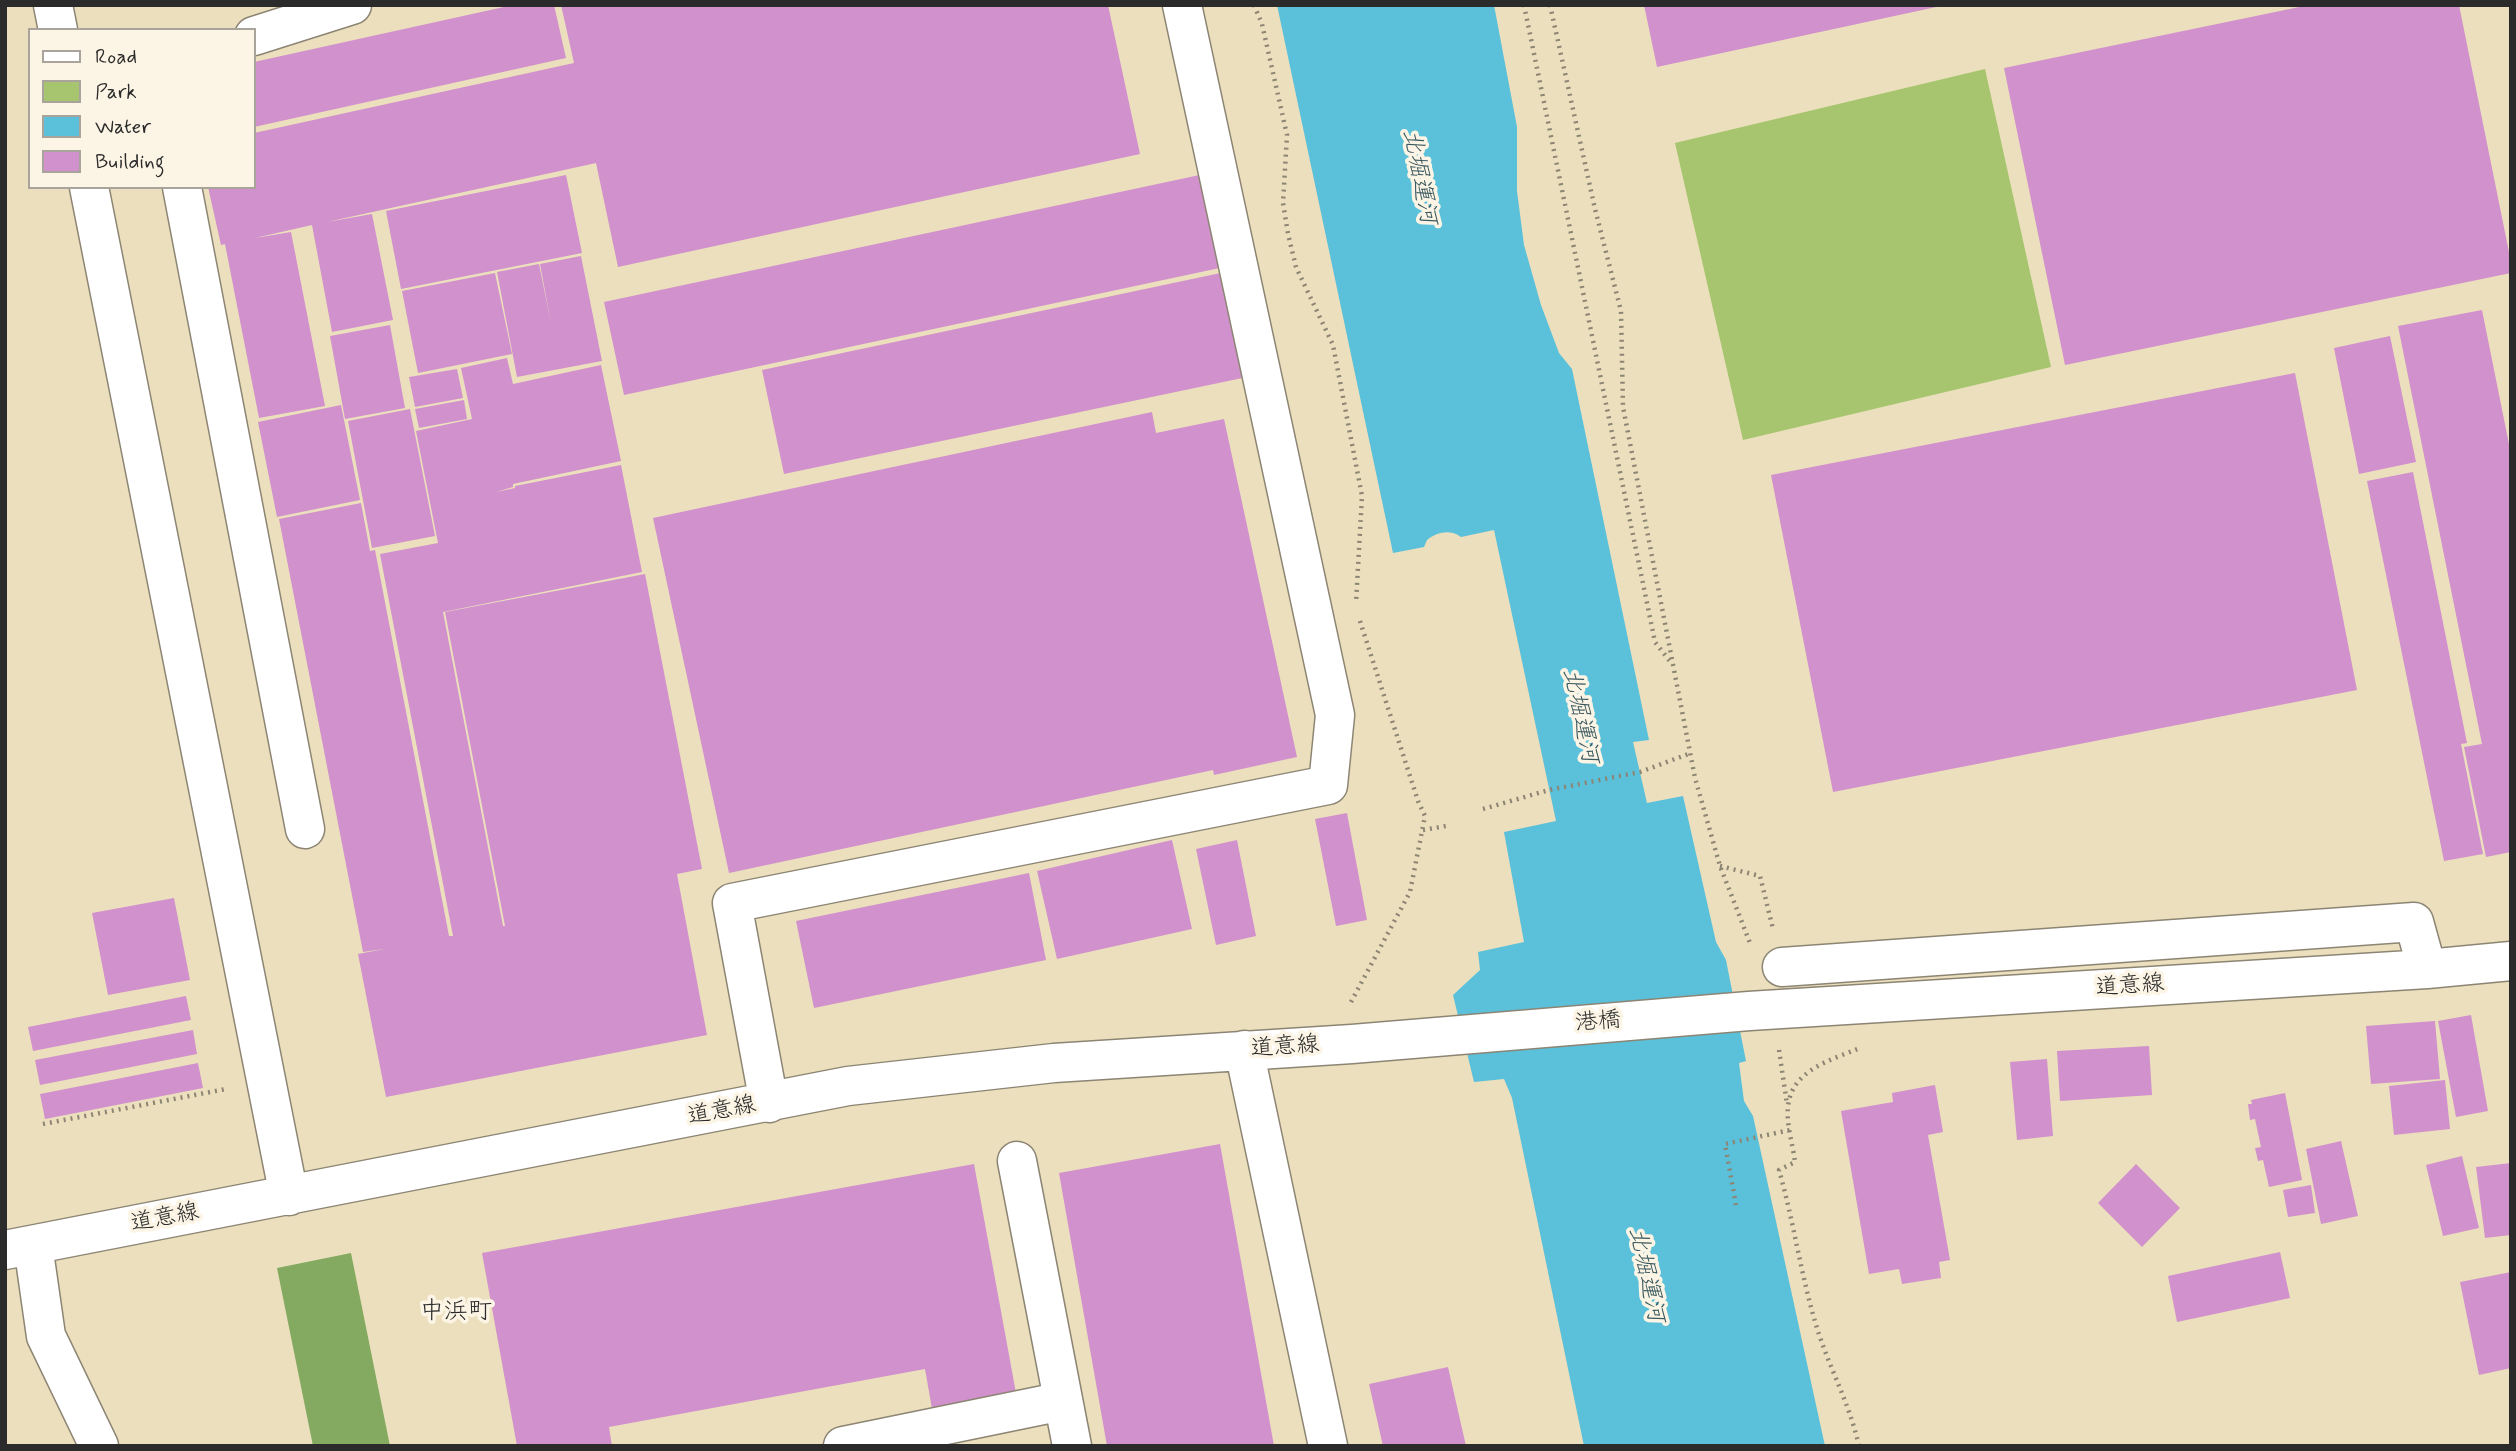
<!DOCTYPE html>
<meta charset="utf-8">
<style>
body{margin:0}
#map{position:relative;width:2516px;height:1451px;overflow:hidden;background:#ecdfbd;font-family:Mynerve,sans-serif}
canvas{display:block}
.frame{position:absolute;inset:0;border:7px solid #2b2b2b;pointer-events:none}
.legend{position:absolute;left:28px;top:28px;width:228px;height:161px;box-sizing:border-box;background:#fcf5e5;border:2px solid #a8a49b;margin:0;padding:9px 12px;list-style:none;font-size:21px;color:#2b2b2b}
.legend li{display:flex;align-items:center;gap:14px;height:35px}
.legend b{width:35px;border:2px solid #a8a49b}
</style>
<div id="map">
<canvas width="2516" height="1451"></canvas>
<div class="frame"></div>
<ul class="legend">
<li><b style="height:9px;background:#fff"></b>Road</li>
<li><b style="height:19px;background:#a6c56e"></b>Park</li>
<li><b style="height:19px;background:#5bc0d9"></b>Water</li>
<li><b style="height:19px;background:#d191cc"></b>Building</li>
</ul>
</div>
<script>
const context = document.querySelector('canvas').getContext('2d');
context.lineJoin = 'round';
function fill(path, color) { context.fillStyle = color; context.fill(path, 'evenodd'); }
function strokePath(path, color, width, dash) { context.strokeStyle = color; context.lineWidth = width; context.lineCap = dash ? 'butt' : 'round'; context.setLineDash(dash || []); context.stroke(path); }
function label(font, color, halo, rows, align = 'center') {
  context.font = font + ' Mynerve,"Klee One",sans-serif'; context.lineWidth = 7; context.setLineDash([]); context.textBaseline = 'middle'; context.strokeStyle = halo; context.fillStyle = color; for (const [text, x, y, turn = 0] of rows) {
    context.save(); context.translate(x, y); context.rotate((+turn || 0) * Math.PI / 180); context.textAlign = isNaN(turn) ? turn : align; if (halo) context.strokeText(text, 0, 0); context.fillText(text, 0, 0); context.restore();
  }
}
fill(new Path2D(`
 M1985 69 2051 367 1743 440 1675 143Z`), '#a6c56e');
fill(new Path2D(`
 M351 1253 390 1446H313L277 1268Z`), '#84aa61');
fill(new Path2D(`
 M1277 5H1494L1517 127V191L1524 245 1541 305 1559 353 1572 369 1649 740 1633 742 1647 803 1683 796 1716 942 1726 960 1746 1061 1739 1063 1744 1101 1753 1116 1825 1446H1584L1512 1098 1504 1079 1474 1082 1453 995 1480 970 1478 952 1524 942 1504 832 1556 821 1494 530 1461 537C1450 529 1437 532 1427 540L1424 547 1393 553Z`), '#5bc0d9');
fill(new Path2D(`
 M513 5H554L566 58 254 127V62Z
 M561 5H1108L1140 154 618 267 596 163 327 222 372 214 393 320 332 332 312 225 255 238 291 232 325 406 259 418 225 244 221 245 208 187H254V133L574 63Z
 M1644 5H1941V6L1657 67Z
 M2309 5H2459L2511 262V273L2065 365 2004 68Z
 M1209 173 1229 266 624 395 604 302Z
 M566 175 582 253 401 289 386 211Z
 M581 256 602 361 517 377 497 272 539 264 551 323 540 264Z
 M1230 271 1252 376 784 474 762 370Z
 M495 273 512 354 418 373 402 291Z
 M2482 310 2511 454V852L2486 857 2464 747 2482 744 2398 326Z
 M390 325 405 408 345 419 330 336Z
 M2390 336 2416 462 2359 474 2334 348Z
 M507 358 513 384 601 365 621 461 513 484V487L496 492 515 488V486L621 465 642 572 443 612 503 926H505L445 612 645 574 702 869 677 874 707 1035 386 1097 358 954 384 949 363 952 279 519 361 503 370 551 375 550 449 936H453L380 554 438 543 416 431 472 419 461 368Z
 M457 369 463 398 415 407 409 377Z
 M2295 373 2357 690 1833 792 1771 475Z
 M464 400 467 419 419 428 415 409Z
 M341 405 360 500 277 517 258 422Z
 M410 409 435 536 372 548 348 421Z
 M1152 412 1156 433 1224 419 1297 757 1214 775 1213 770 729 873 653 518Z
 M2413 472 2467 743 2461 744 2483 854 2444 861 2367 481Z
 M1347 813 1367 920 1336 926 1315 819Z
 M1172 840 1192 929 1057 959 1037 871Z
 M1237 840 1256 936 1216 945 1196 849Z
 M1029 873 1046 960 814 1008 796 921Z
 M174 898 190 980 108 995 92 913Z
 M186 996 191 1020 33 1051 28 1027Z
 M2471 1015 2488 1111 2456 1117 2438 1021Z
 M2435 1021 2440 1079 2371 1084 2366 1026Z
 M193 1030 197 1054 40 1085 35 1060Z
 M2149 1046 2152 1095 2060 1101 2057 1051Z
 M2047 1059 2053 1136 2017 1140 2010 1062Z
 M198 1063 203 1088 45 1119 40 1094Z
 M2445 1080 2450 1129 2394 1135 2389 1086Z
 M1935 1085 1943 1132 1928 1135 1950 1260 1939 1262 1941 1278 1902 1284 1899 1269 1869 1274 1841 1111 1893 1102 1892 1093Z
 M2285 1093 2302 1180 2269 1187 2263 1160 2258 1161 2255 1148 2261 1147 2255 1119 2250 1120 2248 1104H2252L2251 1100Z
 M2341 1141 2358 1216 2321 1224 2306 1149Z
 M1220 1144 1274 1446H1107L1059 1173Z
 M2462 1156 2479 1228 2443 1236 2426 1165Z
 M2511 1163V1235L2485 1238 2476 1167Z
 M974 1164 1016 1393 932 1409 925 1369 609 1427 612 1446H517L482 1253Z
 M2136 1164 2180 1208 2142 1247 2098 1203Z
 M2311 1185 2315 1213 2288 1217 2283 1190Z
 M2280 1252 2290 1298 2177 1322 2168 1276Z
 M2511 1272V1368L2479 1375 2460 1282Z
 M1448 1367 1466 1446H1383L1369 1384Z`), '#d191cc');
const minor = new Path2D(`
 M53 5 58 30
 M254 36 352 5
 M89 187 289 1196
 M182 187 305 829
 M1782 967 2414 922 2427 969
 M1244 1050 1328 1446
 M769 1103 732 903 1328 785 1335 715 1182 5
 M1017 1161 1072 1446
 M33 1245 46 1336 99 1446
 M5 1250 848 1086 1054 1063 1352 1044 1749 1011 2427 969 2511 961
 M843 1446 1063 1401`);
strokePath(minor, '#8c8574', 41);
strokePath(new Path2D(`
 M1254 5 1262 24 1287 135 1283 203 1288 234 1296 267 1333 345 1362 496 1356 603
 M1524 5 1655 642 1672 664
 M1550 5 1595 209 1621 311 1623 407 1695 778 1720 866 1750 943
 M1483 809 1549 790 1640 772 1691 753
 M1423 830 1446 826
 M1720 866 1760 876 1773 929
 M1351 1002 1410 892 1425 816 1418 801 1359 618
 M1779 1050 1787 1104
 M43 1124 226 1089
 M1736 1205 1725 1144 1790 1130
 M1859 1446C1849 1401 1826 1362 1814 1318 1800 1269 1793 1219 1779 1170L1795 1162C1793 1145 1786 1124 1788 1107 1791 1070 1831 1060 1860 1048`), '#8c8574', 4.5, [2, 5]);
strokePath(minor, '#fff', 38);
label('23px', '#2b2b2b', '#fcf5e5', [
 ["道意線",2130,987,-4],
 ["港橋",1598,1023,-5],
 ["道意線",1285,1048,-4],
 ["道意線",722,1112,-11],
 ["道意線",165,1219,-11]
]);
label('italic 24px', '#39585f', '#fcf5e5', [
 ["北堀運河",1418,177,79],
 ["北堀運河",1579,716,78],
 ["北堀運河",1645,1275,78]
]);
label('24px', '#2b2b2b', '#fcf5e5', [
 ["中浜町",456,1313]
]);
</script>
